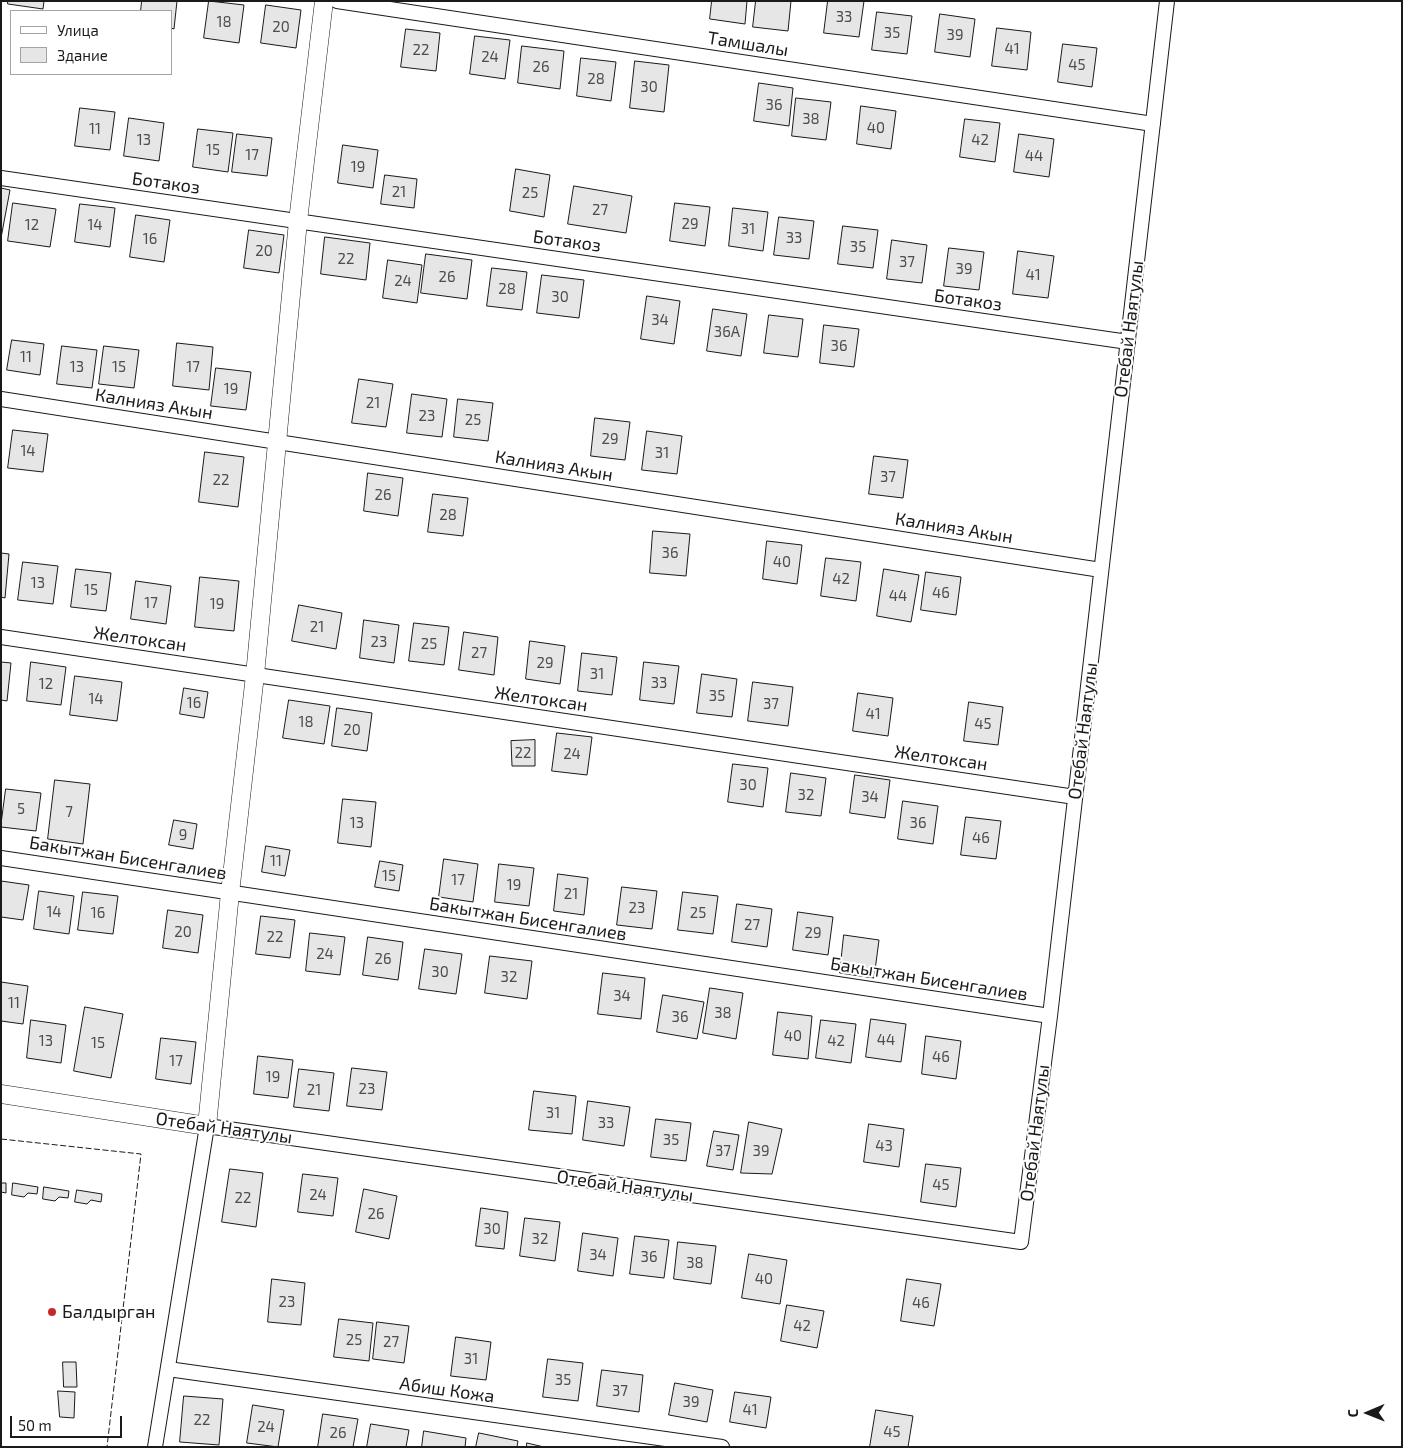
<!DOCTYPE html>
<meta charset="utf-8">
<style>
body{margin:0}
#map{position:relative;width:1403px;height:1448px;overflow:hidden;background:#fff;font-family:"Exo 2",sans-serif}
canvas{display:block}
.frame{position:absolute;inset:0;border:2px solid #1a1a1a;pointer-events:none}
.legend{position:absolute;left:10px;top:10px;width:162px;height:65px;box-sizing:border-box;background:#fff;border:1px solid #a3a3a3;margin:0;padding:6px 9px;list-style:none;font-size:15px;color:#1a1a1a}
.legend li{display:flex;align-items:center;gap:10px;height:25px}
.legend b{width:25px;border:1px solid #a3a3a3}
.north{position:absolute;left:1343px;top:1388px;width:50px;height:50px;-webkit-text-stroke:4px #fff;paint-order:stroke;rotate:269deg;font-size:14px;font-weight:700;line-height:20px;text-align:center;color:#1a1a1a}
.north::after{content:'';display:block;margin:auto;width:18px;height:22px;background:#1a1a1a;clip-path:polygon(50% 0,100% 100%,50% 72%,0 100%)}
.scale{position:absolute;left:10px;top:1416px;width:112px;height:22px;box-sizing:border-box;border:2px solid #1a1a1a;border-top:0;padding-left:6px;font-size:15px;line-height:18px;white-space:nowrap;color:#1a1a1a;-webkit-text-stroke:4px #fff;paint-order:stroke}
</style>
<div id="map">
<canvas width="1403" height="1448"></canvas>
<div class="frame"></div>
<ul class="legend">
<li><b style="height:6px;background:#fff"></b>Улица</li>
<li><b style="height:14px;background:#e6e6e6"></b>Здание</li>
</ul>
<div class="north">С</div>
<div class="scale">50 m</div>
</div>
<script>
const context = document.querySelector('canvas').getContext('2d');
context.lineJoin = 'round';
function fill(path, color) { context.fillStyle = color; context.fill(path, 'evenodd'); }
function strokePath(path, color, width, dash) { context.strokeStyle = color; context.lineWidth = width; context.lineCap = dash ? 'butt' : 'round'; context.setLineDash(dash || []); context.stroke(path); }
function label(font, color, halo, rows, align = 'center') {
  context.font = font + ' "Exo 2",sans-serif'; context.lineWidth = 4; context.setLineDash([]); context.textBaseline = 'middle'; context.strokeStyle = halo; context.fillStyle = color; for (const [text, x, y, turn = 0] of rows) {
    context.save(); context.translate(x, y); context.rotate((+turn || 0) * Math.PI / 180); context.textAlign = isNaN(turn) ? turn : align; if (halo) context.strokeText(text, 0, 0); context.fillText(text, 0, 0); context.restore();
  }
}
const building = new Path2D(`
 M8 1H44L43 9 8 4Z
 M142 1H177L174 29 171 28V11H141Z
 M209 1 244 5 239 43 204 38Z
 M712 1H747L745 24 710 19Z
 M756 1H791L788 31 753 27Z
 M828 1H864L859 37 824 33Z
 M266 5 301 10 296 48 261 43Z
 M877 12 912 16 907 54 872 50Z
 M940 14 975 19 970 57 935 52Z
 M997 28 1031 32 1027 70 992 66Z
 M406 29 440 33 436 71 401 67Z
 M475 36 510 40 505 79 470 74Z
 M1063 44 1097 48 1092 87 1058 82Z
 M522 46 564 51 560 89 518 83Z
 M581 58 616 62 611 101 577 96Z
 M635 61 669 65 664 112 630 108Z
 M759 83 793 88 789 126 754 121Z
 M796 98 831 102 826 140 792 136Z
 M861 106 896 111 891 149 857 144Z
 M80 108 115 112 110 150 75 146Z
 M129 118 164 123 159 161 124 156Z
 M965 119 1000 123 995 162 960 157Z
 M198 129 233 133 228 172 193 167Z
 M237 134 272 138 267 176 232 172Z
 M1019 134 1054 139 1049 177 1014 172Z
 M343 145 378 150 373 188 338 183Z
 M516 169 550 175 544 217 510 211Z
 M385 175 417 179 414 208 381 204Z
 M574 186 632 196 626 233 568 224Z
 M1 188 10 190 1 238Z
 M13 203 56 209 50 247 8 241Z
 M675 203 710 207 705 246 670 241Z
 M80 204 115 208 110 247 75 242Z
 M733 208 768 212 763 251 729 246Z
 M136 215 170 220 164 262 130 257Z
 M779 217 814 221 809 259 774 255Z
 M843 226 878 230 873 268 838 264Z
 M249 230 284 235 279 273 244 268Z
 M325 237 370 243 366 280 321 274Z
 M892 240 927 245 922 283 887 279Z
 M949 248 984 252 979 290 944 286Z
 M1018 251 1054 256 1048 298 1013 294Z
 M426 254 472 260 467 299 421 293Z
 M388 260 422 265 417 303 383 298Z
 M492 268 527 272 522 310 487 306Z
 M542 275 584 280 579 318 537 313Z
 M647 296 680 301 674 344 641 339Z
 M713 309 747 314 741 356 707 351Z
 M769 315 803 319 798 357 764 353Z
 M824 325 859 329 854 367 820 363Z
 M12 340 44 344 40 375 7 370Z
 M177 343 213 347 209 390 173 386Z
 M62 346 97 350 92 388 57 384Z
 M104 346 139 350 134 388 99 384Z
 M216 368 251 372 246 410 211 406Z
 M359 379 393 384 386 427 352 423Z
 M412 394 447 399 442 437 407 433Z
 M458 399 493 403 488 441 454 437Z
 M595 418 630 422 625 460 591 456Z
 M13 430 48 434 43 472 8 468Z
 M647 431 682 436 677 474 642 470Z
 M205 452 244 457 238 507 199 502Z
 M874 456 908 460 903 498 869 494Z
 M368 473 403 478 398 516 364 511Z
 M433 494 468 498 463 536 428 532Z
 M653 531 690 534 686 576 650 573Z
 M767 541 802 545 797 584 763 579Z
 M1 553 9 554 5 598 1 597Z
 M826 558 861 562 856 601 821 596Z
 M23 562 58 566 53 604 18 600Z
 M76 569 111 573 106 611 71 607Z
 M884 569 919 575 911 622 877 616Z
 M926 572 961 577 956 615 921 610Z
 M200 577 239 581 234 631 195 627Z
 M136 581 171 586 166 624 131 619Z
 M299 605 342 613 336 649 292 641Z
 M364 620 399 625 394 663 360 658Z
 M414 623 449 627 444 665 409 661Z
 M464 632 498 637 494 675 459 670Z
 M530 641 565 646 560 684 526 679Z
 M582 653 617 657 612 695 578 691Z
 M1 662 11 663 7 701 1 700Z
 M31 662 66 667 61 705 27 701Z
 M644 662 679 666 674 704 640 700Z
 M702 674 737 679 732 717 697 713Z
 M75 676 122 682 117 721 70 715Z
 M753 682 793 687 788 726 748 721Z
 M184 688 208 692 204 718 180 714Z
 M858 693 893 698 888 736 853 731Z
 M289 700 330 706 324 744 283 738Z
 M969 702 1003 707 998 745 964 741Z
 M337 708 372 713 367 751 332 746Z
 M557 733 592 737 587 775 552 771Z
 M535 740V766H512L511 741Z
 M733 764 768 768 763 807 728 802Z
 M791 773 826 778 821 816 786 812Z
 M855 775 890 780 885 818 850 813Z
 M55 780 90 784 83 844 48 839Z
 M6 789 41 793 36 831 1 827Z
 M343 799 376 802 371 847 338 843Z
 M903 801 938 806 933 844 898 839Z
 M966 817 1001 821 996 859 961 855Z
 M174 820 197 824 193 849 169 845Z
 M266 846 290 850 285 876 262 872Z
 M444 859 478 864 473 902 439 897Z
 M380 861 403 865 399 891 375 887Z
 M499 864 534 868 529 906 495 902Z
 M558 874 588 878 584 915 554 911Z
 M1 881 29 885 23 920 1 917Z
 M622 887 657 891 652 929 617 925Z
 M39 891 74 896 69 934 34 929Z
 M83 892 118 896 113 934 78 930Z
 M683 892 718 896 713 934 678 930Z
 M737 904 772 909 767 947 732 942Z
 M168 910 203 915 198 953 163 948Z
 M798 912 833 917 828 955 793 950Z
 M261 916 295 920 290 958 256 954Z
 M310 933 345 937 340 975 306 971Z
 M844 935 879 940 874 978 840 973Z
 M368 937 403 942 398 980 363 975Z
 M425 949 462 954 456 994 419 989Z
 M490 956 532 961 527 999 485 993Z
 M603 973 645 978 641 1019 598 1014Z
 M1 982 28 986 23 1024 1 1021Z
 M710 988 743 993 736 1039 703 1033Z
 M663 995 704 1002 697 1039 657 1032Z
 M85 1007 123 1014 111 1078 74 1071Z
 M778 1012 812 1016 808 1059 773 1055Z
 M871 1019 906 1024 901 1062 866 1057Z
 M31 1020 66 1025 61 1063 27 1058Z
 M821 1020 856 1024 851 1063 816 1058Z
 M926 1036 961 1041 956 1079 922 1074Z
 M161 1038 196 1042 191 1084 156 1079Z
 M258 1056 293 1060 288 1098 254 1094Z
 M352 1068 387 1072 382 1110 347 1106Z
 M299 1069 334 1073 329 1111 294 1107Z
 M534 1091 576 1096 572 1134 529 1130Z
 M588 1101 630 1107 624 1146 583 1140Z
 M656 1119 691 1123 686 1161 651 1157Z
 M749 1122 782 1129 772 1174 741 1173Z
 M869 1124 904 1129 899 1167 864 1162Z
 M714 1131 739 1135 733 1170 707 1166Z
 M926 1164 961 1168 956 1207 921 1202Z
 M230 1169 263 1173 256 1227 222 1222Z
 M303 1174 338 1178 333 1216 298 1212Z
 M1 1183H6V1193L1 1192Z
 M13 1183 38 1187 37 1194 28 1193 24 1197 12 1195Z
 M44 1187 69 1191 68 1198 59 1197 55 1201 43 1199Z
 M364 1189 397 1196 389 1239 356 1232Z
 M77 1190 102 1194 101 1202 91 1200 87 1204 75 1202Z
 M481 1208 508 1212 504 1249 476 1246Z
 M525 1218 560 1222 555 1261 520 1256Z
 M583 1233 618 1238 613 1276 578 1271Z
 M635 1236 669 1240 664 1278 630 1274Z
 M678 1242 716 1246 711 1284 674 1279Z
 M749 1254 787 1260 780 1304 742 1298Z
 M272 1279 305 1283 301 1325 268 1322Z
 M907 1279 941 1284 934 1326 901 1321Z
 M787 1305 824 1311 817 1348 781 1341Z
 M339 1319 373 1323 369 1361 334 1357Z
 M377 1322 409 1326 404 1363 373 1359Z
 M456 1337 491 1342 486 1380 451 1376Z
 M548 1359 583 1363 578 1401 543 1397Z
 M63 1362H76L77 1387H64Z
 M602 1370 643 1375 639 1412 597 1406Z
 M675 1383 713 1390 707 1422 669 1415Z
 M58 1391 75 1392 74 1418 60 1417Z
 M735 1392 771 1397 766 1428 730 1422Z
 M184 1396 223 1399 219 1445 180 1442Z
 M253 1405 284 1410 278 1447 247 1443Z
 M876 1410 913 1416 908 1447H870Z
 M323 1414 358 1419 353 1447H318Z
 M371 1424 409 1430 406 1447H367Z
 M424 1431 466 1438 465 1447H422Z
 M479 1433 518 1441 517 1447H476Z
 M527 1443 544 1447H527Z`);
fill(building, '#e6e6e6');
strokePath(building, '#1a1a1a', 1);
const minor = new Path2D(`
 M337 1 1153 124
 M1 178 1128 342
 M1 399 1101 570
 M1 637 1075 797
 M1 858 1050 1016
 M168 1369 722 1447
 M155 1447 207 1126 1021 1242 1050 1016 1167 1`);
const tertiary = new Path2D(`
 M1 1094 207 1126 230 893 255 675 298 221 324 1`);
strokePath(minor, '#1a1a1a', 16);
strokePath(tertiary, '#1a1a1a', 19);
strokePath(minor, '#fff', 14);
strokePath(tertiary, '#fff', 18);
strokePath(new Path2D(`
 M1 1139 141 1154 107 1447`), '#1a1a1a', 1, [6, 2.5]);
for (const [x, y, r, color] of [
 [52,1312,5,"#c62828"]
]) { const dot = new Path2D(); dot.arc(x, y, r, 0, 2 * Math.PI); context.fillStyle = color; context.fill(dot); strokePath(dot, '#fff', 2); }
label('15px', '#4d4d4d', null, [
 ["33",844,17],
 ["18",224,22],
 ["20",281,27],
 ["35",892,33],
 ["39",955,35],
 ["41",1012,49],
 ["22",421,50],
 ["24",490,57],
 ["45",1077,65],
 ["26",541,67],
 ["28",596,79],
 ["30",649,87],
 ["36",774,105],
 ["38",811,119],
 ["40",876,128],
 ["11",95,129],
 ["13",144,140],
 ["42",980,140],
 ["15",213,150],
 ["17",252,155],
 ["44",1034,156],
 ["19",358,167],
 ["21",399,192],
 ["25",530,193],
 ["27",600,210],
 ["29",690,224],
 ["12",32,225],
 ["14",95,225],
 ["31",748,229],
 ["33",794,238],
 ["16",150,239],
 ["35",858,247],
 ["20",264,251],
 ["22",346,259],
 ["37",907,262],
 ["39",964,269],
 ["41",1033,275],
 ["26",447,277],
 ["24",403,281],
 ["28",507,289],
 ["30",560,297],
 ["34",660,320],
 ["36А",727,332],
 ["36",839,346],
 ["11",26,357],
 ["13",77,367],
 ["15",119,367],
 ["17",193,367],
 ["19",231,389],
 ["21",373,403],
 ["23",427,416],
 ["25",473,420],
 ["29",610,439],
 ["14",28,451],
 ["31",662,453],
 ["37",888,477],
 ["22",221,480],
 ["26",383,495],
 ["28",448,515],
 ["36",670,553],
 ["40",782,562],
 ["42",841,579],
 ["13",38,583],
 ["15",91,590],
 ["46",941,593],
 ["44",898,596],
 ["17",151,603],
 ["19",217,604],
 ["21",317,627],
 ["23",379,642],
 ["25",429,644],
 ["27",479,653],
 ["29",545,663],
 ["31",597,674],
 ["33",659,683],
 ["12",46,684],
 ["35",717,696],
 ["14",96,699],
 ["16",194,703],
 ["37",771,704],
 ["41",873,714],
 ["18",306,722],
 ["45",983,724],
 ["20",352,730],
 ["22",523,753],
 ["24",572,754],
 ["30",748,785],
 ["32",806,795],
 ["34",870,797],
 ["5",21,809],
 ["7",69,812],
 ["13",357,823],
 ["36",918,823],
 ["9",183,835],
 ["46",981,838],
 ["11",276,861],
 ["15",389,876],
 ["17",458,880],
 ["19",514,885],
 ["21",571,894],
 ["23",637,908],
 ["14",54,912],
 ["16",98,913],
 ["25",698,913],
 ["27",752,925],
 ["20",183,932],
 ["29",813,933],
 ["22",275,937],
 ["24",325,954],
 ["26",383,959],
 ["30",440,972],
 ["32",509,977],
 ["34",622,996],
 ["11",14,1003],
 ["38",723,1013],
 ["36",680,1017],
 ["40",793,1036],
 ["44",886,1040],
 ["13",46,1041],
 ["42",836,1041],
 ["15",98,1043],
 ["46",941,1057],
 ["17",176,1061],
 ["19",273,1077],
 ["23",367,1089],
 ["21",314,1090],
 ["31",553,1113],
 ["33",606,1123],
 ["35",671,1140],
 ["43",884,1146],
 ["37",723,1151],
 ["39",761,1151],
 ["45",941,1185],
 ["24",318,1195],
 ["22",243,1198],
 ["26",376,1214],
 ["30",492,1229],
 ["32",540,1239],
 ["34",598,1255],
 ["36",649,1257],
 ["38",695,1263],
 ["40",764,1279],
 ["23",287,1302],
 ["46",921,1303],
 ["42",802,1326],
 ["25",354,1340],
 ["27",391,1342],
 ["31",471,1359],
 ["35",563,1380],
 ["37",620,1391],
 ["39",691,1402],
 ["41",750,1410],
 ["22",202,1420],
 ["24",266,1427],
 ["45",892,1432],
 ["26",338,1433]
]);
label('18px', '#1a1a1a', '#fff', [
 ["Тамшалы",748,44,9],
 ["Ботакоз",166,183,8],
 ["Ботакоз",567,241,8],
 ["Ботакоз",968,300,8],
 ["Отебай Наятулы",1129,329,-83],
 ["Калнияз Акын",154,404,9],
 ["Калнияз Акын",554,466,9],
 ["Калнияз Акын",954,528,9],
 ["Желтоксан",140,639,8],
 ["Желтоксан",541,699,8],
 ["Отебай Наятулы",1083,731,-83],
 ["Желтоксан",941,758,8],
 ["Бакытжан Бисенгалиев",128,858,9],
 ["Бакытжан Бисенгалиев",528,919,9],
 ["Бакытжан Бисенгалиев",929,979,9],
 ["Отебай Наятулы",224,1128,8],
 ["Отебай Наятулы",1035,1133,-83],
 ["Отебай Наятулы",625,1186,8],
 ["Абиш Кожа",447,1390,8]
]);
label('18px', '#1a1a1a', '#fff', [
 ["Балдырган",62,1312]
], 'left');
</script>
